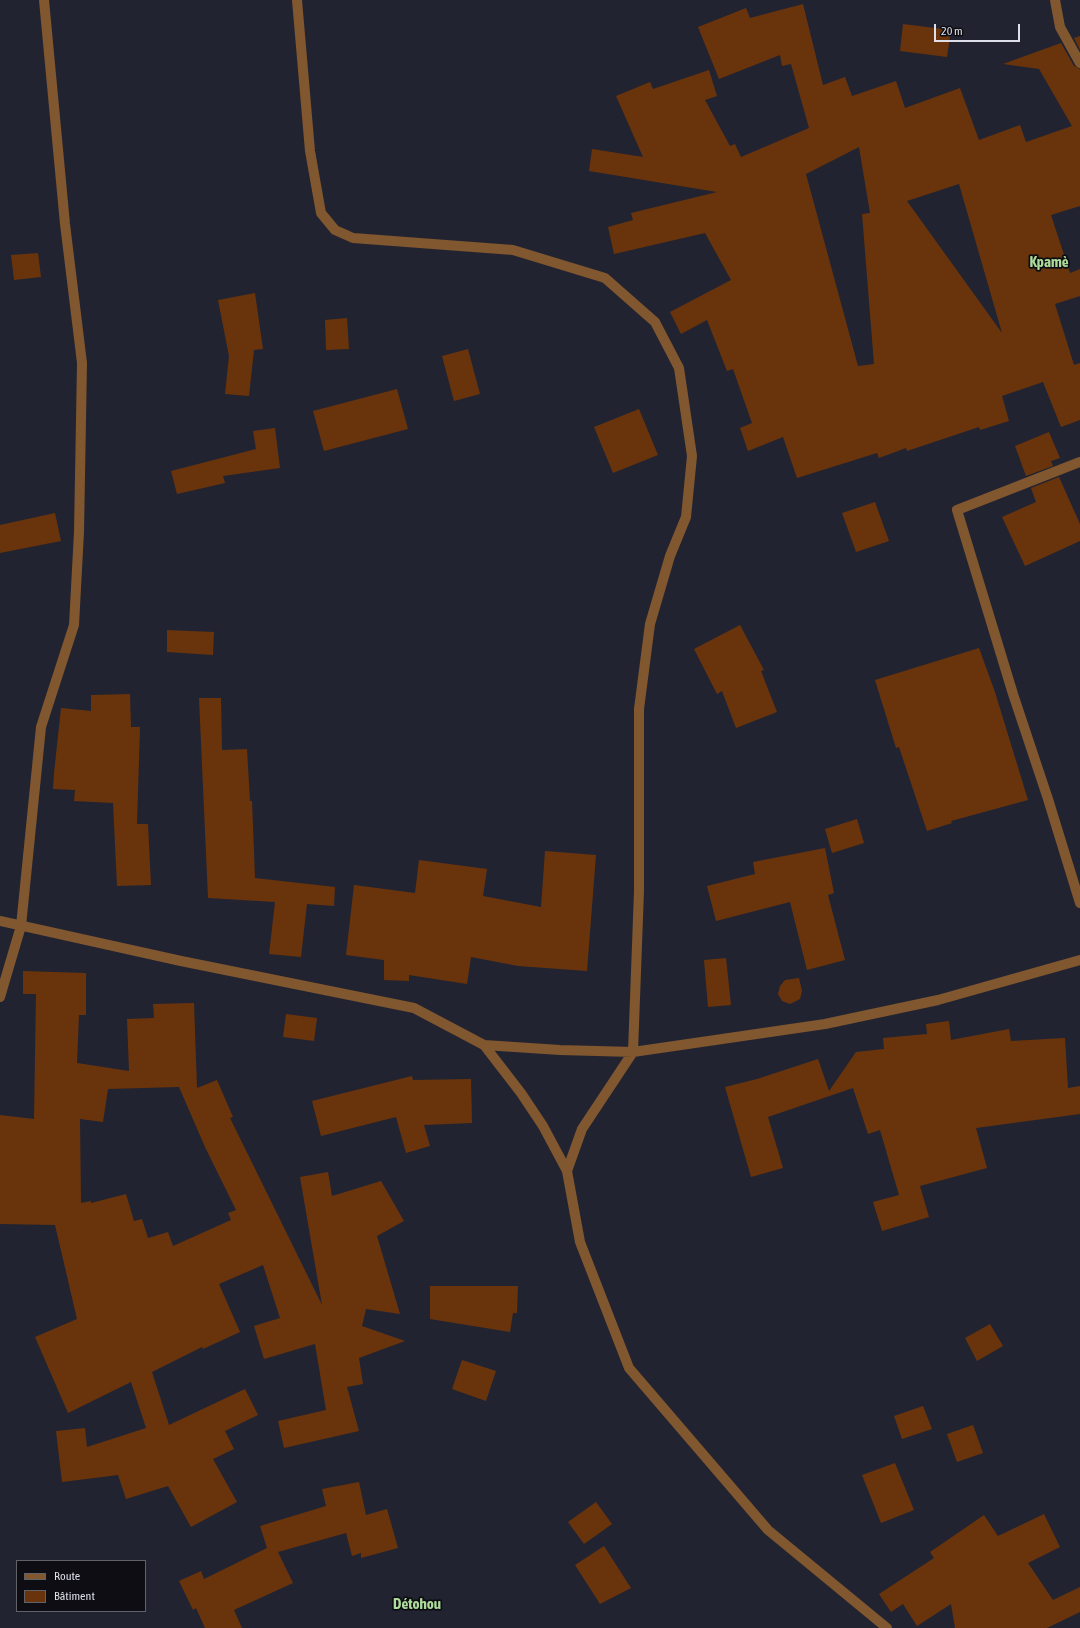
<!DOCTYPE html>
<meta charset="utf-8">
<style>
body{margin:0}
#map{position:relative;width:1080px;height:1628px;overflow:hidden;background:#222331;font-family:"Asap Condensed",sans-serif}
canvas{display:block}
.legend{position:absolute;left:16px;top:1560px;width:130px;height:52px;box-sizing:border-box;background:#0d0d13;border:1px solid #616168;margin:0;padding:5px 7px;list-style:none;font-size:12px;color:#dedfe8}
.legend li{display:flex;align-items:center;gap:8px;height:20px}
.legend b{width:20px;border:1px solid #616168}
.scale{position:absolute;left:934px;top:24px;width:86px;height:18px;box-sizing:border-box;border:2px solid #dedfe8;border-top:0;padding-left:5px;font-size:12px;line-height:14px;white-space:nowrap;color:#dedfe8;-webkit-text-stroke:3px #0d0d13;paint-order:stroke}
</style>
<div id="map">
<canvas width="1080" height="1628"></canvas>
<ul class="legend">
<li><b style="height:5px;background:#80572e"></b>Route</li>
<li><b style="height:11px;background:#69340c"></b>Bâtiment</li>
</ul>
<div class="scale">20 m</div>
</div>
<script>
const context = document.querySelector('canvas').getContext('2d');
context.lineJoin = 'round';
function fill(path, color) { context.fillStyle = color; context.fill(path, 'evenodd'); }
function strokePath(path, color, width, dash) { context.strokeStyle = color; context.lineWidth = width; context.lineCap = dash ? 'butt' : 'round'; context.setLineDash(dash || []); context.stroke(path); }
function label(font, color, halo, rows, align = 'center') {
  context.font = font + ' "Asap Condensed",sans-serif'; context.lineWidth = 3.5; context.setLineDash([]); context.textBaseline = 'middle'; context.strokeStyle = halo; context.fillStyle = color; for (const [text, x, y, turn = 0] of rows) {
    context.save(); context.translate(x, y); context.rotate((+turn || 0) * Math.PI / 180); context.textAlign = isNaN(turn) ? turn : align; if (halo) context.strokeText(text, 0, 0); context.fillText(text, 0, 0); context.restore();
  }
}
fill(new Path2D(`
 M803 4 823 85 845 77 852 96 896 81 905 108 960 88 979 140 1020 125 1026 142 1072 126 1039 69 1003 64 1061 43 1074 66 1080 69V206L1051 215 1070 273 1080 269V296L1055 304 1074 365 1080 363V420L1061 427 1043 382 1002 396 1009 421 980 430 979 427 907 451 906 448 879 458 877 453 797 478 783 437 748 451 740 428 752 423 733 369 727 371 707 320 681 334 670 312 731 280 705 233 614 254 608 227 633 220 631 213 717 192 589 171 592 149 643 157 616 96 650 82 653 89 709 70 717 96 705 100 730 146 735 144 741 157 809 128 791 64 782 66 780 55 719 79 698 27 746 8 750 18ZM859 147 870 213 862 214 874 364 858 366 806 174ZM959 184 1002 333 907 201Z
 M903 24 951 30 947 57 900 51Z
 M1080 36V50L1074 38Z
 M38 253 41 277 14 280 11 255Z
 M255 293 263 349 254 350 249 396 225 394 229 356 218 300Z
 M347 318 349 349 326 350 325 320Z
 M468 349 480 394 454 401 442 356Z
 M397 389 408 429 324 451 313 411Z
 M639 409 658 455 613 473 594 427Z
 M275 428 280 468 223 476 225 483 177 494 171 471 256 449 253 431Z
 M1049 432 1060 458 1051 461 1053 466 1026 476 1015 446Z
 M1059 477 1080 524V541L1025 566 1002 517 1036 502 1031 488Z
 M875 502 889 541 856 552 842 513Z
 M55 513 61 541 0 553V525Z
 M740 625 764 670 761 671 777 712 736 728 722 691 717 694 694 649Z
 M167 630 214 632 213 655 167 652Z
 M979 648 995 692 1028 800 951 821 952 823 927 831 899 747 896 748 875 680Z
 M130 694 131 727H140L137 824H148L151 885 117 886 113 803 74 801 75 790 53 789 54 773 61 708 91 711V695Z
 M199 698H221L222 750 247 749 250 801H252L255 878 335 887 334 906 307 904 301 957 269 954 275 902 208 898Z
 M857 819 864 843 832 853 825 829Z
 M825 848 834 893 828 895 845 960 807 970 790 902 716 921 707 886 755 874 753 862Z
 M545 851 596 855 587 971 518 966 471 957 467 984 409 975V981L384 980V960L346 955 354 885 415 893 419 860 487 869 483 896 541 907Z
 M726 958 731 1005 708 1007 704 960Z
 M23 971 86 973V1015H79L77 1063 129 1071 127 1019 154 1018 153 1004 194 1003 197 1088 217 1080 233 1117 230 1118 322 1305 300 1177 328 1172 332 1196 381 1181 404 1221 377 1236 400 1314 366 1309 362 1326 405 1341 359 1358 363 1384 347 1387 359 1431 284 1448 278 1421 326 1410 315 1344 264 1359 254 1326 280 1318 263 1265 219 1284 240 1332 203 1349 202 1347 152 1372 169 1425 245 1389 258 1415 225 1431 234 1449 213 1459 237 1502 191 1527 168 1486 126 1499 118 1475 62 1482 56 1431 85 1428 87 1447 146 1428 131 1382 68 1413 35 1337 77 1319 55 1225 0 1224V1115L34 1119 36 994H23ZM179 1087 205 1147 236 1210 228 1213 231 1220 173 1246 168 1232 148 1238 142 1219 134 1221 126 1194 91 1203V1201L81 1203 80 1119 103 1122 108 1089Z
 M799 978 802 991 800 999 790 1004 782 1001 778 994 780 986 785 980Z
 M286 1014 317 1018 314 1041 283 1037Z
 M949 1021 951 1040 1009 1029 1011 1041 1065 1038 1068 1088 1080 1086V1114L976 1128 987 1168 920 1186 929 1217 882 1231 873 1202 899 1195 880 1130 868 1134 853 1088 768 1117 783 1168 751 1177 725 1087 757 1079 818 1059 829 1091 856 1052 884 1049 883 1038 927 1034 926 1024Z
 M412 1076 413 1080 471 1079 472 1123 424 1125 430 1146 406 1153 396 1117 321 1136 312 1101Z
 M430 1286H518L517 1313H513L510 1332 430 1319Z
 M990 1324 1003 1346 977 1361 965 1338Z
 M462 1360 496 1371 486 1401 452 1389Z
 M923 1406 932 1429 902 1439 894 1416Z
 M973 1425 983 1453 957 1462 947 1434Z
 M895 1463 914 1510 881 1523 862 1475Z
 M359 1482 366 1515 387 1509 398 1548 361 1558V1553L352 1556 346 1533 278 1552 293 1583 234 1610 242 1628H205L196 1608 193 1610 179 1581 201 1571 204 1579 267 1548 260 1526 326 1506 322 1489Z
 M596 1502 612 1524 584 1544 568 1522Z
 M1044 1514 1060 1547 1028 1563 1053 1600 1080 1587V1612L1047 1628H955L951 1604 917 1626 903 1604 891 1612 879 1594 934 1558 930 1552 984 1515 998 1536Z
 M604 1546 631 1588 600 1604 575 1565Z`), '#69340c');
strokePath(new Path2D(`
 M297 0 310 151 321 213 335 230 353 238 513 250 605 278 655 322 679 368 692 456 686 517 670 556 650 624 639 709V891L633 1052 582 1129 567 1171
 M1055 0 1060 27 1080 63
 M1080 462 957 510 1013 694 1048 799 1080 903
 M0 921 181 961 414 1008 484 1045 560 1050 633 1052 825 1024 938 1000 1080 960
 M0 997 21 926 41 727 74 625 79 532 82 363 65 224 44 0
 M484 1045 521 1093 543 1126 567 1171 580 1242 629 1368 768 1530 887 1628`), '#80572e', 10);
label('bold 15px', '#addb9a', '#0d0d13', [
 ["Kpamè",1049,262],
 ["Détohou",417,1604]
]);
</script>
